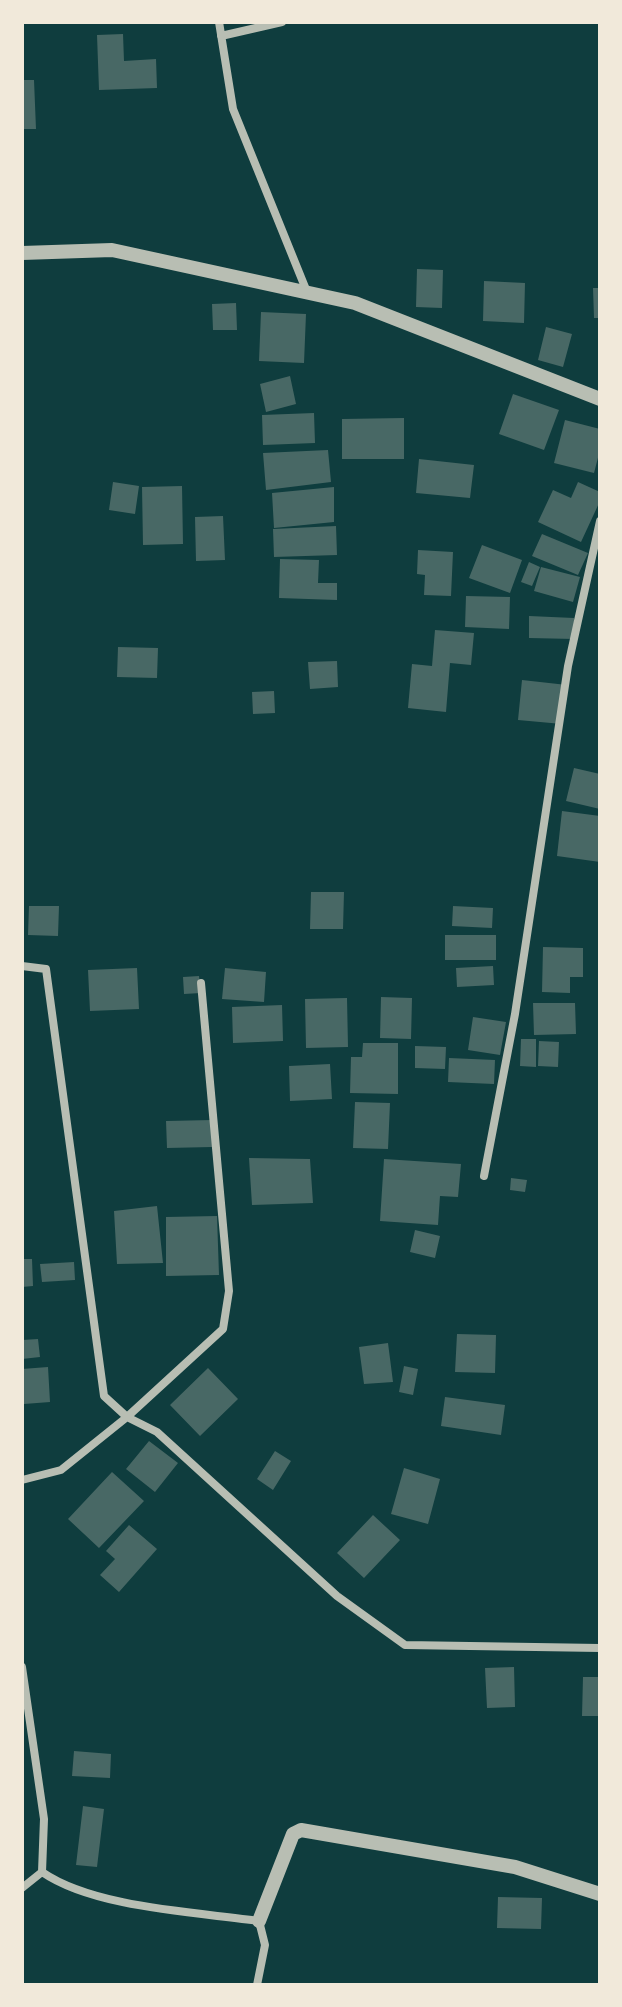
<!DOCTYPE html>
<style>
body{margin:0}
#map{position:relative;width:622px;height:2007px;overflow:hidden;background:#0f3d3e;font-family:Literata,serif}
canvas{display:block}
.frame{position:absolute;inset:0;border:24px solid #f1e9da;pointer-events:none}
</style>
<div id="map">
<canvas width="622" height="2007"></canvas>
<div class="frame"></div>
</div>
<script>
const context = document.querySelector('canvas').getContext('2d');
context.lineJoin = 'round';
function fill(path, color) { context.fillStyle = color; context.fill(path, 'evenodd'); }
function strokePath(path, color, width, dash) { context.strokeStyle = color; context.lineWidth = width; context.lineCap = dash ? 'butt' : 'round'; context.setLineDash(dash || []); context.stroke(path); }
fill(new Path2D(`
 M123 34 124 61 156 59 157 88 99 90 97 35Z
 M22 80H34L36 129H22Z
 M417 269 443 270 442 308 416 307Z
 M484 281 525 283 524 323 483 321Z
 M593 288H600V318H594Z
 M236 303 237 330H213L212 304Z
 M261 312 306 314 304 363 259 361Z
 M546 327 572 334 563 367 538 360Z
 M290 376 296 404 266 412 260 384Z
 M513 394 559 410 544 450 499 434Z
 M314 413 315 443 263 445 262 415Z
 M404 418V459H342V419Z
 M565 420 600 429V450L594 473 554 463Z
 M328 450 331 482 266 490 263 453Z
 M419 459 474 465 470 498 416 493Z
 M113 482 139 486 135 514 109 510Z
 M578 482 600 492V501L581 542 538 522 553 490 571 498Z
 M182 486 183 544 143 545 142 487Z
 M334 487V522L274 528 272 493Z
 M223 516 225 560 196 561 195 517Z
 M336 526 337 555 274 557 273 529Z
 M542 534 588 553 578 575 532 556Z
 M482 545 522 560 510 593 469 578Z
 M418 550 453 552 451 596 424 595 425 575 417 574Z
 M280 559 319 560 318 583H337V600L279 598Z
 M529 562 540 567 532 586 521 582Z
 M541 567 580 577 573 602 534 591Z
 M466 596 510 597 509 629 465 627Z
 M529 616 574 618V639L529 638Z
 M435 630 474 633 471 665 450 663 446 712 408 708 412 664 432 666Z
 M118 647 158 648 157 678 117 677Z
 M337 661 338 687 310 689 308 662Z
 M522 680 567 685 562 724 518 720Z
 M274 691 275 713 253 714 252 692Z
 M574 768 600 774V809L566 801Z
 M562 811 600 816V862L557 856Z
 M311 892H344L343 929H310Z
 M29 906H59L58 936 28 935Z
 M453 906 493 908 492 928 452 926Z
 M445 935H496V960H445Z
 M543 947 583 948V977H570V993L542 992Z
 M493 966 494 985 457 987 456 968Z
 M137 968 139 1009 90 1011 88 970Z
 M225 968 266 972 264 1002 222 999Z
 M199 976 201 993 184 994 183 977Z
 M381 997 412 998 411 1039 380 1038Z
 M347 998 348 1047 306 1048 305 999Z
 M533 1003H575L576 1034 534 1035Z
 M282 1005 283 1041 233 1043 232 1007Z
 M473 1017 506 1022 500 1055 468 1050Z
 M521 1039H536V1067L520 1066Z
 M539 1041 559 1042 558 1067 538 1066Z
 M363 1043H398V1094L350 1093 351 1057H362Z
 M415 1046 446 1047 445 1069 415 1068Z
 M449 1058 495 1060 494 1084 448 1082Z
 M330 1064 332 1099 290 1101 289 1066Z
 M355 1102 390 1103 388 1149 353 1148Z
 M212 1120V1147L167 1148 166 1121Z
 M249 1158 310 1159 313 1203 252 1205Z
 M384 1159 461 1164 458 1197 440 1196 438 1225 380 1221Z
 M511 1178 527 1180 525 1192 510 1190Z
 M157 1206 163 1263 117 1264 114 1211Z
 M217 1216 219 1275 166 1276V1217Z
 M415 1230 440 1236 435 1258 410 1252Z
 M22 1259H32L33 1286 22 1287Z
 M74 1262 75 1280 42 1282 40 1264Z
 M457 1334 496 1335 495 1373 455 1372Z
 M38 1339 40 1357 22 1359V1340Z
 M388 1343 393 1382 364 1384 359 1347Z
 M404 1366 418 1369 413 1395 399 1392Z
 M48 1367 50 1402 24 1404 22 1369Z
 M208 1368 238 1399 200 1436 170 1405Z
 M445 1397 505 1405 501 1435 441 1426Z
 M149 1441 178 1463 155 1492 126 1469Z
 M275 1451 291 1461 273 1490 257 1479Z
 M404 1468 440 1479 428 1524 391 1514Z
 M112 1472 144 1501 99 1548 68 1519Z
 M373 1515 400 1540 364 1578 337 1553Z
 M129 1525 157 1549 119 1592 100 1575 115 1559 106 1551Z
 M514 1667 515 1707 487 1708 485 1668Z
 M583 1677H600V1716H582Z
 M74 1751 111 1754 110 1778 72 1776Z
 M83 1806 104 1809 97 1867 76 1865Z
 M498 1897 542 1898 541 1929 497 1928Z`), '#486865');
strokePath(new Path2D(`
 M219 22 233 109 307 292
 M221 36 282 22
 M22 966 46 969 104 1396 127 1417 157 1432 337 1596 405 1645 600 1648
 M484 1176 515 1014 568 666 600 521
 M22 1480 61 1470 127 1417 223 1329 229 1291 201 983
 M22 1667 44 1819 42 1872 22 1888
 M42 1872C94 1908 196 1912 259 1921L265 1945 257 1985`), '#b8beb3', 8);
strokePath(new Path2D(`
 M22 253 112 250 355 303 600 399
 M259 1921 293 1834 301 1830 515 1867 600 1894`), '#b8beb3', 14);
</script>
